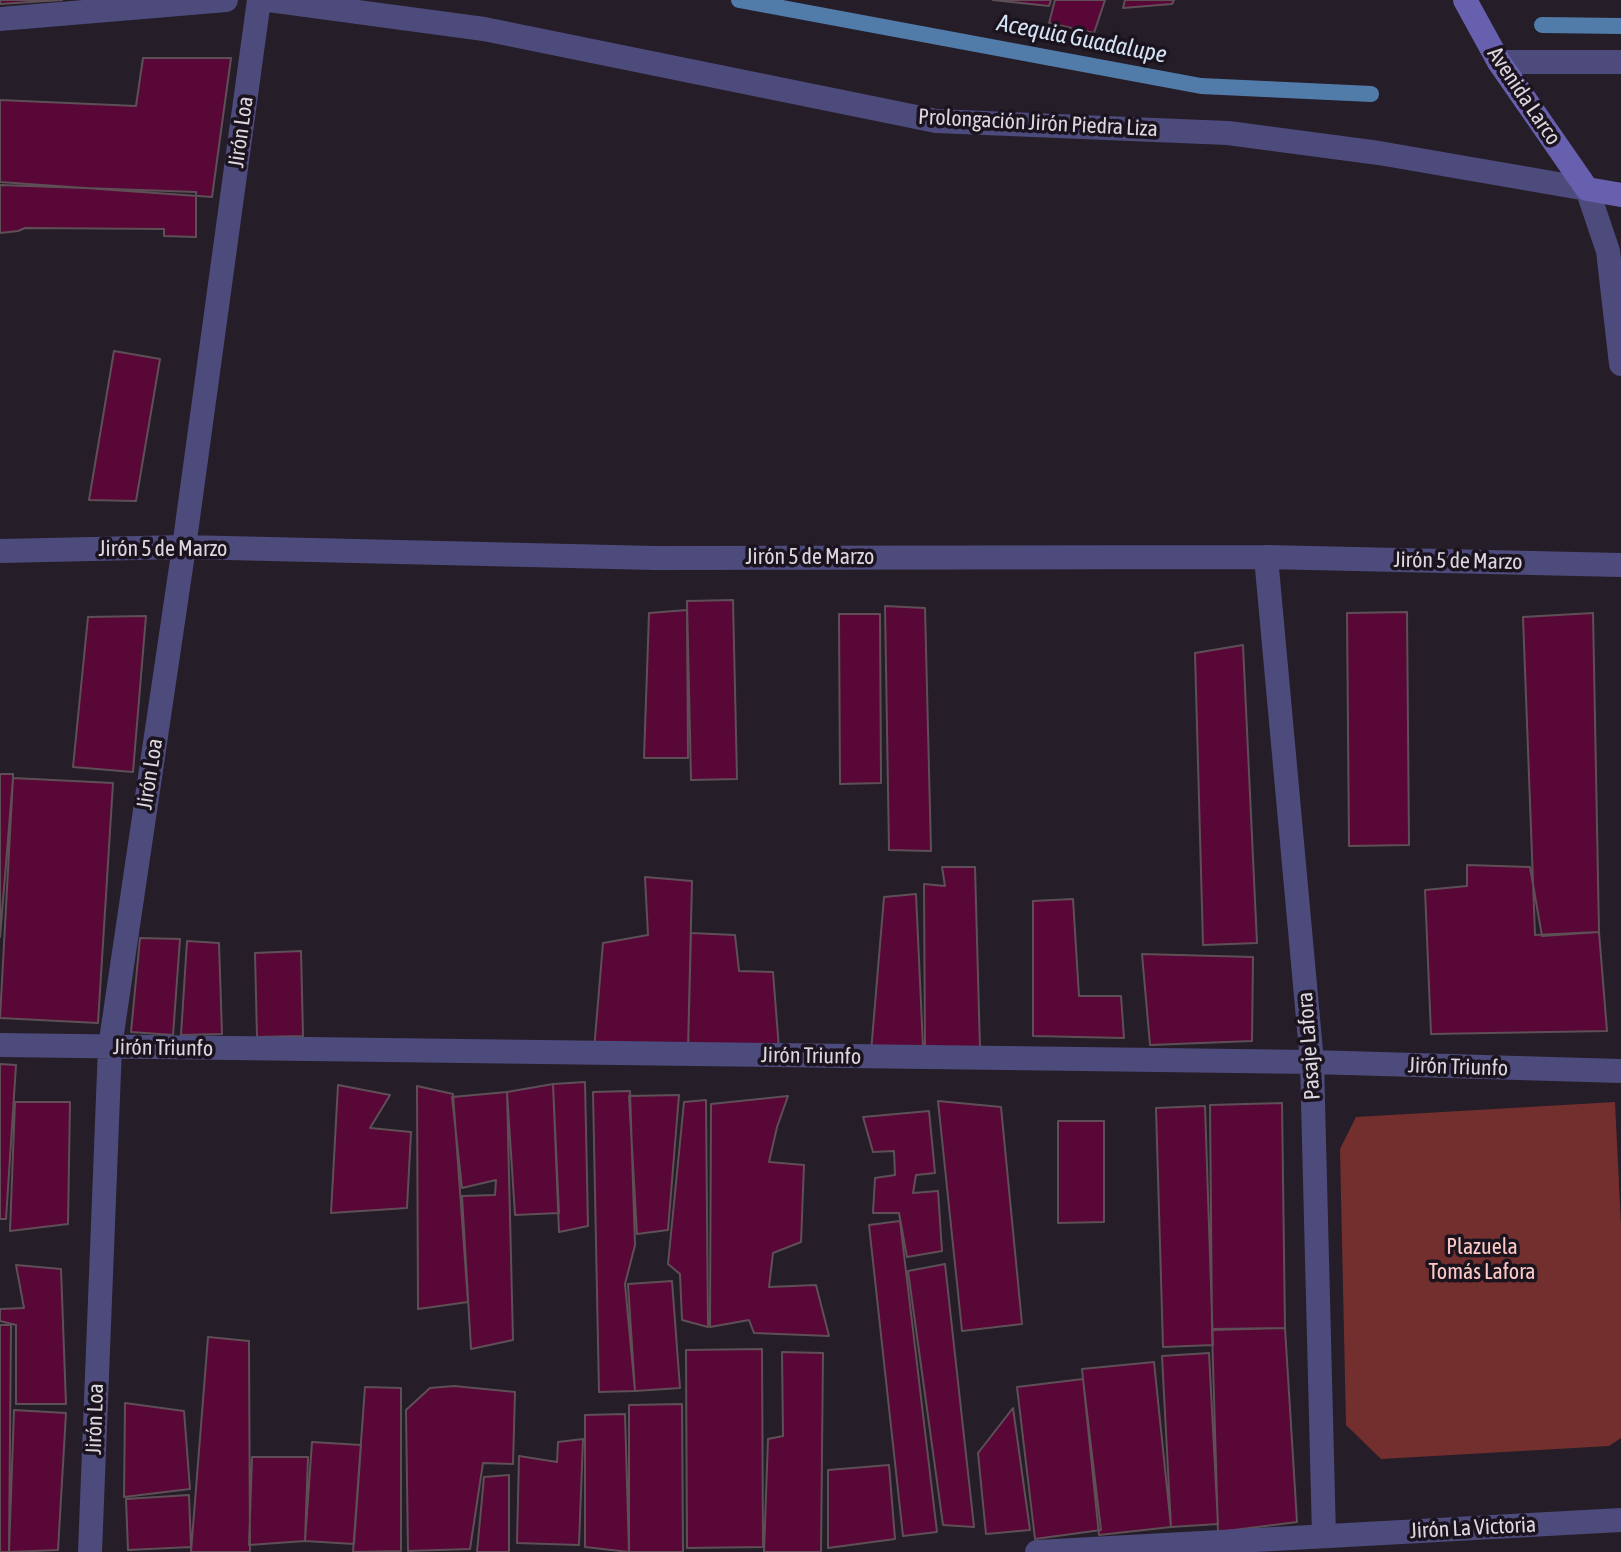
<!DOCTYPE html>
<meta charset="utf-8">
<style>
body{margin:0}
canvas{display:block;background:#251d27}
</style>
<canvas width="1621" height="1552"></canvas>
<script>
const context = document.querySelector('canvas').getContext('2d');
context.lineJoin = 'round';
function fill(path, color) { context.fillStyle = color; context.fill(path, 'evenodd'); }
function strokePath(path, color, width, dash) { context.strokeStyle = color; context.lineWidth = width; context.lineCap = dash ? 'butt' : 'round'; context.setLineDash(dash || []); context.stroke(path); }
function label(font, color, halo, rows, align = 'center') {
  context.font = font + ' "Asap Condensed",sans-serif'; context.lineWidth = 7; context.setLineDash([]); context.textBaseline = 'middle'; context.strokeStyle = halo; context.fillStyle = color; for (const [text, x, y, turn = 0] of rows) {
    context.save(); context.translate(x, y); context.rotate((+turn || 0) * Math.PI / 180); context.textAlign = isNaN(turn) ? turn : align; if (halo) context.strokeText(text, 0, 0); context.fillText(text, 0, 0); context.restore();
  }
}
fill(new Path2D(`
 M1615 1102 1621 1227V1438L1609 1446 1381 1459 1346 1425 1340 1149 1356 1117Z`), '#722f2d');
strokePath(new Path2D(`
 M739 0 1201 86 1371 94
 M1542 25 1621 26`), '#517ba9', 16);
const building = new Path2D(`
 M0 0H62L0 4Z
 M993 0H1051L1049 6Z
 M1055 0H1105L1094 33 1049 23Z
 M1125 0H1174L1172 4 1123 8Z
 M143 58H231L212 197 0 182V100L136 106Z
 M0 185 196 192V237L164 236V229L25 228 18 231 0 233Z
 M114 351 160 359 136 501 89 500Z
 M733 600 737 779 691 780 687 601Z
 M885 606 925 608 931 851 889 850Z
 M687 610 688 758H644L649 613Z
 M1407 612 1409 845 1349 846 1347 613Z
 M1593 613 1599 932 1535 935 1523 617Z
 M839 614H880L881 783 840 784Z
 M146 616 133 772 73 767 88 617Z
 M1243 645 1257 943 1203 945 1195 653Z
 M0 774H13V778L0 937Z
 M13 778 113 783 98 1023 0 1018Z
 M1467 865 1530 867 1542 936 1599 932 1607 1031 1431 1034 1425 890 1467 886Z
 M942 867H975L980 1049 925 1046 924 884 945 886Z
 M645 877 692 881 688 1048 594 1050 603 943 648 935Z
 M916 894 923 1047 871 1052 884 897Z
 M1073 899 1079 996H1121L1124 1038 1033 1036V901Z
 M691 933 735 935 739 971 773 972 779 1049 688 1052Z
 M140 938 180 939 173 1035 131 1032Z
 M187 941 219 943 222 1034 181 1035Z
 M301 951 303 1036 257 1037 255 953Z
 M1142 954 1253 957 1252 1041 1150 1045Z
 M0 1064 16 1065 6 1219H0Z
 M585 1082 588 1226 559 1232 553 1084Z
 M553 1084 559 1213 515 1215 507 1092Z
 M338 1085 390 1095 370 1128 411 1132 407 1208 331 1213Z
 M417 1086 453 1094 468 1302 418 1309Z
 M630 1091 635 1245 625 1284 635 1391 599 1392 593 1092Z
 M507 1092 513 1340 471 1349 462 1196 495 1195 496 1180 462 1188 452 1097Z
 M679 1095 668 1230 637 1234 629 1096Z
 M788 1096 777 1127 769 1162 804 1165 801 1242 773 1253 769 1287 816 1285 829 1336 754 1333 749 1320 710 1327 711 1104Z
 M706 1100 708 1327 682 1320 680 1274 668 1264 684 1102Z
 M938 1101 1001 1107 1022 1324 962 1331Z
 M15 1102H70L68 1224 10 1231Z
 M1282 1103 1285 1328 1212 1329 1210 1105Z
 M1205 1106 1213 1345 1163 1347 1156 1108Z
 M929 1111 935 1173 916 1175 913 1193 938 1191 942 1251 907 1257 899 1213H873L875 1178 895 1175 894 1151 873 1152 863 1117Z
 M1058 1121H1104V1222L1058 1223Z
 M900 1221 937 1532 903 1536 869 1225Z
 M945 1264 974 1527 943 1525 908 1271Z
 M16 1265 61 1269 66 1404H16V1325L0 1321V1309L24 1308Z
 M672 1281 680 1388 635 1391 628 1284Z
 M0 1325H11L9 1552H0Z
 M1285 1328 1297 1522 1218 1532 1212 1330Z
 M208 1337 249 1341 250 1552H191Z
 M762 1349 763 1547 687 1548 686 1350Z
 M782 1352 823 1353 821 1552H764L768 1439 783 1436Z
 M1209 1353 1218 1524 1171 1527 1162 1356Z
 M1154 1362 1171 1527 1099 1535 1082 1369Z
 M1083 1379 1101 1530 1035 1539 1017 1387Z
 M454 1386 515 1392 513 1464 483 1463 470 1549 408 1551 406 1410 430 1388Z
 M365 1387 401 1388V1551L353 1552Z
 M125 1403 184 1411 190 1489 124 1497Z
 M682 1404 683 1552H629V1405Z
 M1013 1408 1030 1530 986 1534 978 1453Z
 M14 1410 66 1413 58 1550 9 1552Z
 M625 1414 629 1552 585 1547V1415Z
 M583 1439 579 1545 517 1543 519 1456 557 1462 558 1442Z
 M312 1442 361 1445 354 1544 305 1541Z
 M252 1457H308L305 1541 249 1545Z
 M889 1465 895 1539 828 1548V1470Z
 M509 1475V1552H477L484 1477Z
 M189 1495 191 1547 128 1550 126 1499Z`);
fill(building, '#580736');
strokePath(building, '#5e4f56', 2);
strokePath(new Path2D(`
 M269 0 484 29 936 121 1228 133 1379 153 1587 189 1608 251 1621 364
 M0 19 226 0
 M1499 62H1621
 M0 551 184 547 656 558 1266 557 1621 565
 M1266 557 1312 1062 1324 1536
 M0 1045 1312 1062 1621 1071
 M90 1552 110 1047 184 547 259 0`), '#4d4a7c', 24);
strokePath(new Path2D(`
 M1037 1552 1621 1520`), '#4d4a7c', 24);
strokePath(new Path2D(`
 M1465 0 1499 62 1587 189 1621 195`), '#6760af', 24);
label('22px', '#dcd7de', '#1b141e', [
 ["Avenida Larco",1524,96,56],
 ["Prolongación Jirón Piedra Liza",1038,123,3],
 ["Jirón Loa",241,132,-82],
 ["Jirón 5 de Marzo",163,549],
 ["Jirón 5 de Marzo",810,557],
 ["Jirón 5 de Marzo",1458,561,1],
 ["Jirón Loa",150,774,-81],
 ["Pasaje Lafora",1309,1046,-94],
 ["Jirón Triunfo",163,1048,1],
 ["Jirón Triunfo",811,1056,1],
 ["Jirón Triunfo",1458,1067,2],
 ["Jirón Loa",95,1419,-88],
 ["Jirón La Victoria",1473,1528,-3]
]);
label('22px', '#fdc9c4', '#1b141e', [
 ["Plazuela",1482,1247],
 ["Tomás Lafora",1482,1272]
]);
label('italic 24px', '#d3e2f4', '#1b141e', [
 ["Acequia Guadalupe",1082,39,11]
]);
</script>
